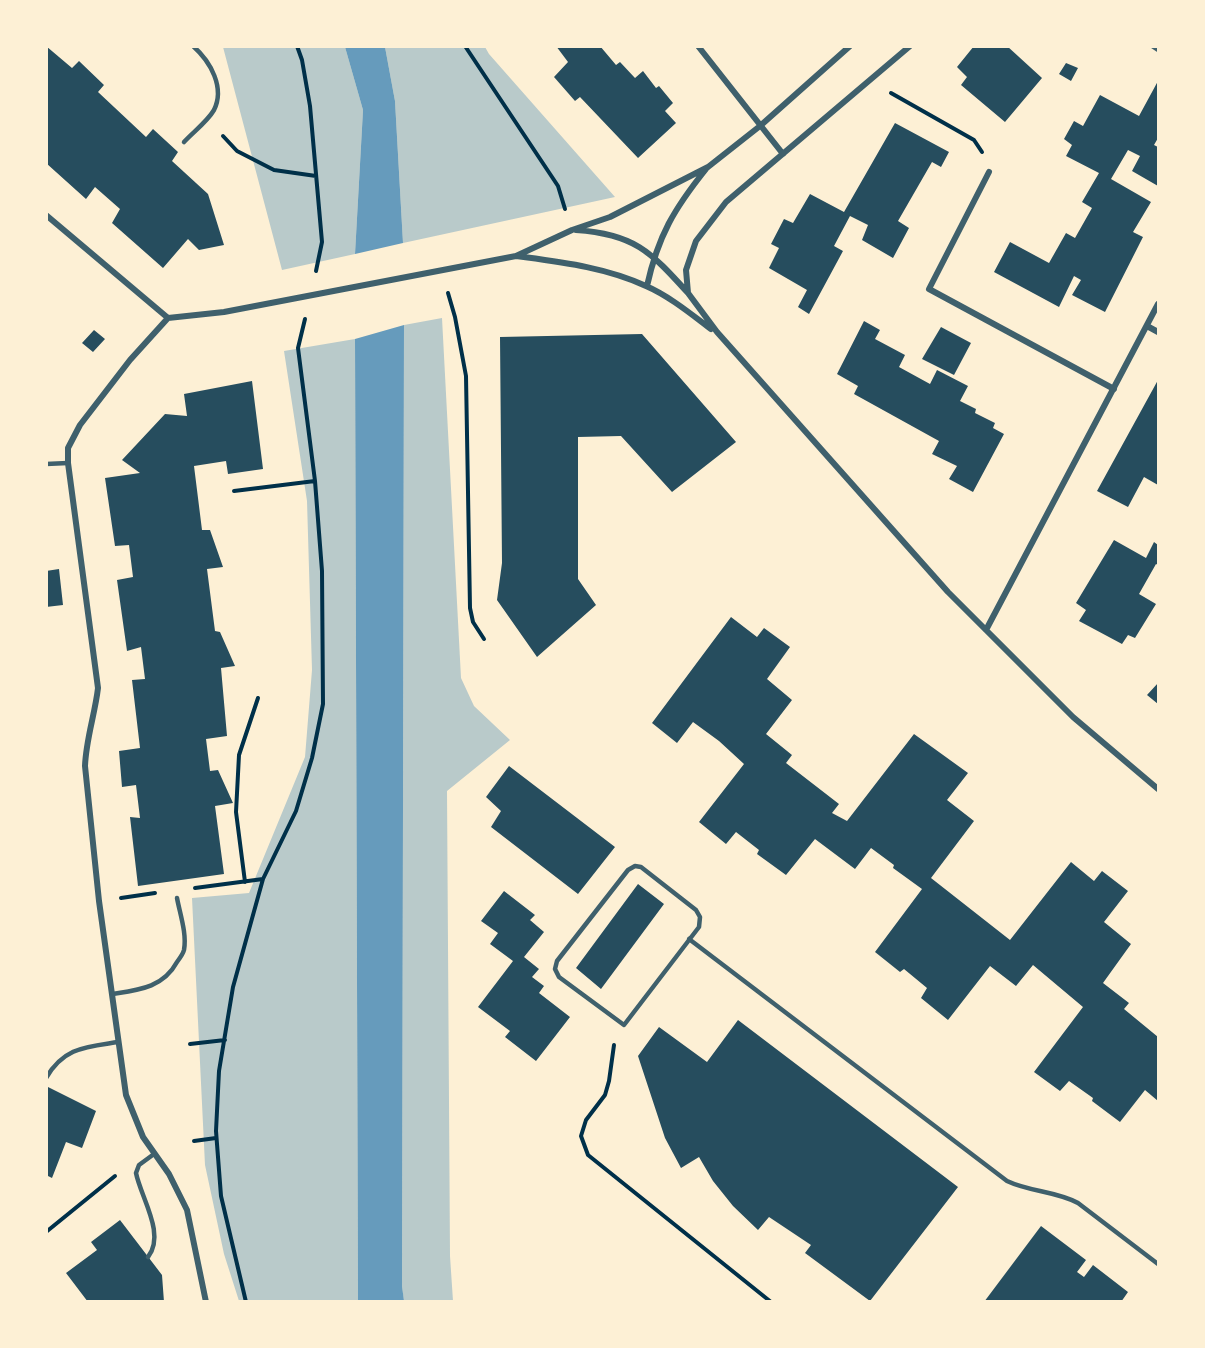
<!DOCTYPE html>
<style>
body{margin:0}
#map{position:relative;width:1205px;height:1348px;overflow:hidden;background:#fdf0d5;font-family:"DejaVu Sans",sans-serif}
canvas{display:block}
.frame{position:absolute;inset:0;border:48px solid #fdf0d5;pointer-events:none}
</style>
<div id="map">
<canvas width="1205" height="1348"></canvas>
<div class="frame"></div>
</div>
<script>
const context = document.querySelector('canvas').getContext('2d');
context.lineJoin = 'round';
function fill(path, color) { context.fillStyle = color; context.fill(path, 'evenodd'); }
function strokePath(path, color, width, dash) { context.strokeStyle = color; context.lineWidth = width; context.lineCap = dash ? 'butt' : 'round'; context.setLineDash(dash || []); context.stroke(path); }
fill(new Path2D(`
 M223 47H345L363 110 355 254 282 270Z
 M385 47H485L489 54 615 197 403 243 395 101Z
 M442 318 461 678 474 706 510 740 447 791 450 1256 453 1301 404 1302 402 1286 404 325Z
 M355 339 358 1301H239L224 1254 205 1165 192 898 249 893 305 757 312 670 307 501 284 351Z`), '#b9caca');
fill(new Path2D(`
 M345 47H385L395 101 403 243 355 254 363 110Z
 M404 325 402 1286 404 1301 358 1302 355 339Z`), '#669bbc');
fill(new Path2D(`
 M46 46 72 68 79 61 104 85 98 92 146 137 153 129 178 152 172 161 208 194 224 245 199 250 188 239 163 268 112 223 120 209 95 187 86 199 46 163Z
 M556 46H600L616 65 620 62 635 78 643 71 656 88 659 86 673 103 665 111 676 123 638 158 580 97 575 101 554 77 568 62Z
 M974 46H1007L1042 78 1005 122 961 85 967 77 957 67Z
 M1066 63 1078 68 1071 81 1059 74Z
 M1158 81V138L1154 145 1158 147V186L1132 171 1140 156 1128 150 1111 179 1151 202 1133 232 1143 237 1105 312 1072 295 1081 280 1074 276 1059 307 994 272 1010 242 1049 263 1066 233 1075 238 1092 208 1082 202 1099 173 1066 156 1072 145 1064 139 1074 121 1083 126 1100 95 1139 116Z
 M895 123 949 152 941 167 932 162 898 221 909 228 893 258 862 240 868 225 850 216 834 246 843 251 809 314 798 307 807 290 769 268 779 248 771 244 784 219 793 223 810 194 844 212Z
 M864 321 880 330 875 339 905 355 899 367 930 384 937 370 968 386 960 401 976 409 975 413 995 423 993 428 1004 434 973 492 949 479 957 466 932 454 939 441 854 394 858 386 837 374Z
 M941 327 971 343 954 375 922 359Z
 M94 330 105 339 93 352 82 343Z
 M642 334 736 442 672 492 621 436 578 437V579L596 605 537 657 497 600 502 563 500 337Z
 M1158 380V485L1144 477 1128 507 1097 491Z
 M252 381 263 469 228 474 226 461 194 466 202 530H210L223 567 207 569 215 631 220 632 235 666 221 668 227 736 206 739 210 771 218 770 233 803 215 806 224 874 138 886 130 817 140 818 136 785 122 787 119 751 140 748 132 680 145 679 141 647 127 651 117 580 133 577 129 545 115 546 105 478 140 473 122 460 165 414 187 416 184 394Z
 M1114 540 1146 558 1154 542 1158 545V565L1156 564 1139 594 1156 604 1135 638 1128 635 1122 644 1079 621 1086 610 1076 603Z
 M59 569 63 605 46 607V571Z
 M731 617 757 637 764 628 790 647 767 679 792 700 766 734 792 755 786 763 839 804 832 813 847 821 914 734 968 773 947 800 974 821 931 878 1010 940 1071 862 1094 881 1102 871 1128 891 1104 922 1131 944 1103 983 1129 1003 1124 1009 1158 1037V1101L1145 1090 1120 1122 1092 1101 1093 1098 1069 1081 1060 1091 1034 1072 1083 1007 1033 965 1016 986 990 966 948 1020 921 998 927 988 904 969 900 972 875 952 922 889 893 868 894 865 871 848 855 869 815 839 786 875 757 854 759 850 736 832 726 844 699 822 744 764 719 741 693 722 677 743 652 723Z
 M1158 683V704L1147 695Z
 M509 766 615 847 578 894 491 827 501 811 486 797Z
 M638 884 664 904 601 989 576 968Z
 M504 891 535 915 530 920 544 932 524 957 539 969 532 977 544 986 539 993 570 1017 536 1061 505 1037 510 1031 478 1007 513 961 490 944 498 933 481 921Z
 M738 1020 958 1187 870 1301 805 1253 811 1245 769 1217 758 1230 733 1206 713 1181 699 1157 681 1168 665 1138 638 1056 659 1027 707 1062Z
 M46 1086 96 1111 82 1148 66 1142 52 1178 46 1175Z
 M120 1220 162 1275 164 1302H88L66 1273 97 1250 91 1242Z
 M1041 1226 1086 1260 1077 1272 1084 1277 1093 1265 1128 1292 1121 1302H984Z`), '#264d5e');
strokePath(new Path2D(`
 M297 46 302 60 310 106 322 242 316 271
 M465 46 558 186 565 209
 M891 93 974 140 982 152
 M223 136 237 151 274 170 316 176
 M448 293 455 317 466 376 470 608 473 622 484 639
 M234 491 315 481
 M245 882 236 812 239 755 258 698
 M195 888 263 879
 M121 898 155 893
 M190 1044 225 1040
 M614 1045 609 1081 605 1095 586 1120 581 1136 588 1155 771 1302
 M194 1141 216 1138
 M46 1232 115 1176
 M246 1302 221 1196 216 1131 219 1071 233 987 263 879 296 811 312 758 323 704 322 571 315 481 298 348 305 319`), '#003049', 4);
strokePath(new Path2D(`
 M1152 46 1158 50
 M184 142C193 132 207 122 214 110 225 88 211 62 193 46
 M46 464 68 463
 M635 866 641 867 696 910 700 917 699 927 624 1025 559 977 555 969 557 961 628 870Z
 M689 939 1007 1181C1030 1192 1056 1191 1078 1203L1158 1264
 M112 994C138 990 163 988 177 962 180 958 183 954 184 950 187 934 180 914 177 898
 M46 1078C64 1047 86 1047 118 1042
 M148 1257C166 1234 141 1198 136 1173L139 1165 154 1154`), '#3f606c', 4.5);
strokePath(new Path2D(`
 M698 46 783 154
 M910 46 726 202 696 241 686 270 688 293 717 332 948 592 1073 717 1158 789
 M989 172 929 289 1114 389
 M46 215 168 318
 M576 230C634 234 650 251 688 293
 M516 256C560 262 605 267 646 286 669 296 691 314 711 329
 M647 286C658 236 674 209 706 169
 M168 318 130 360 80 425 68 448V463L98 688C95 714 86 739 85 766L99 901 126 1095 143 1137 169 1174 187 1210 206 1302
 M168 318 224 312 516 256 572 230 610 217 708 167 760 126 850 46
 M1147 326 1158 332
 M986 630 1158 304`), '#3f606c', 6);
</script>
